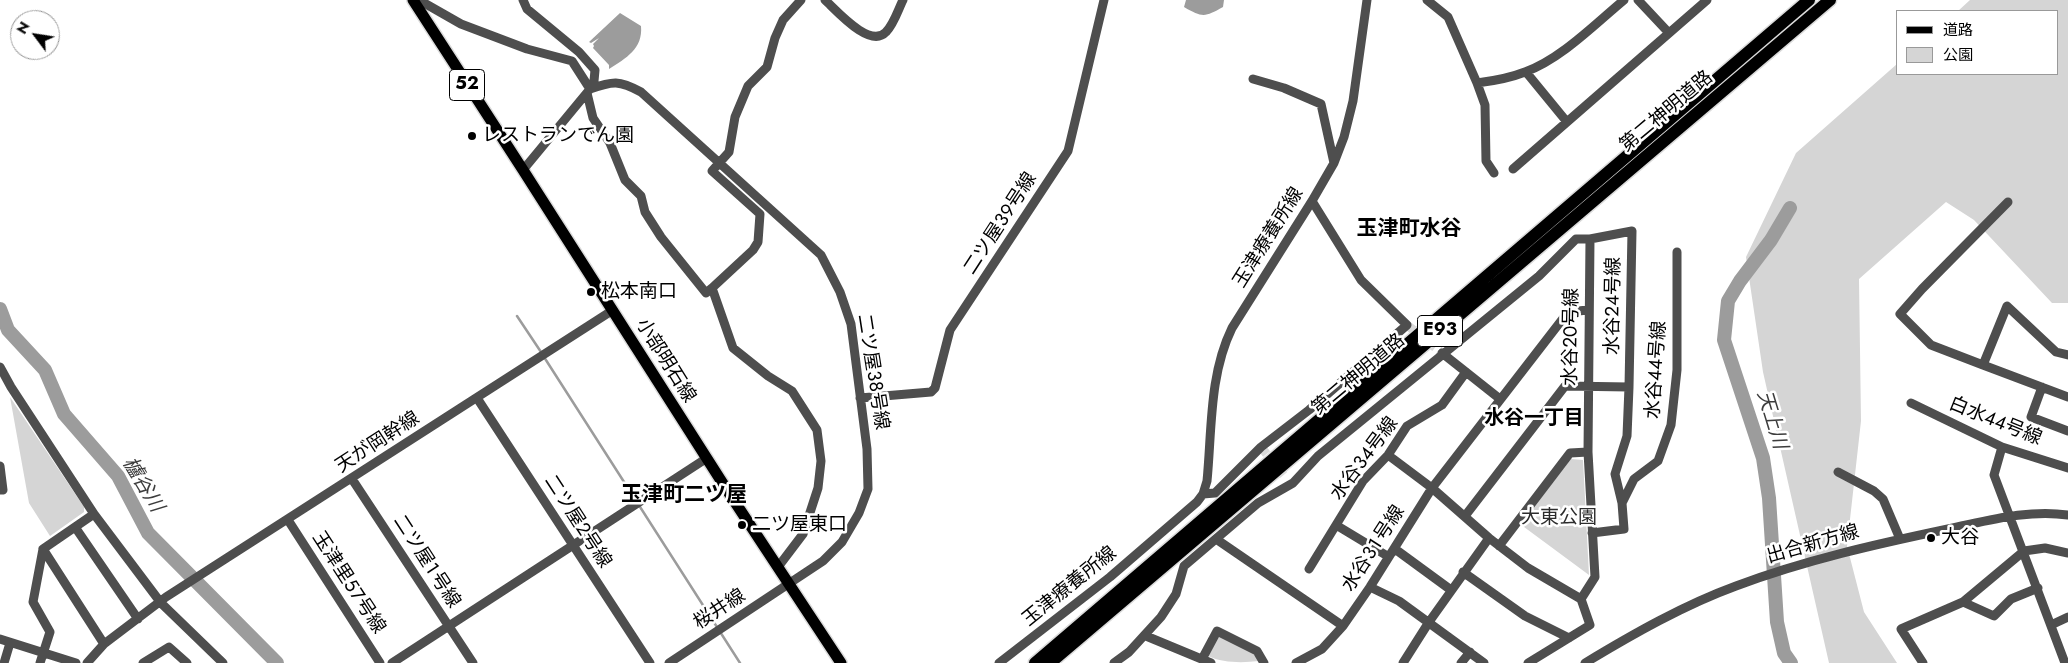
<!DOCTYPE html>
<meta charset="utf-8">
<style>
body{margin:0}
#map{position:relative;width:2068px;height:663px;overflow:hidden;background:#fff;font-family:Jost,"Noto Sans JP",sans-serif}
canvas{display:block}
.legend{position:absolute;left:1896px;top:10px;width:162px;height:65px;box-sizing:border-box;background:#fff;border:1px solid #999;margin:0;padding:6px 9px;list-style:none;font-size:15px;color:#000}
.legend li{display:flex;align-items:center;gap:10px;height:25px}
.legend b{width:25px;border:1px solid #999}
.north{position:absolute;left:10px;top:10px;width:50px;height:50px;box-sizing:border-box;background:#fff;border:1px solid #999;border-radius:50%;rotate:301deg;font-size:14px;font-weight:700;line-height:20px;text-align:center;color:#000}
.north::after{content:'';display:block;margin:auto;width:18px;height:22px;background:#000;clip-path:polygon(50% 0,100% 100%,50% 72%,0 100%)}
</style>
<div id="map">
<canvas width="2068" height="663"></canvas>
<ul class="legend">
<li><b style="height:6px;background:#000"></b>道路</li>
<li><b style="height:14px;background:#d5d5d5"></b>公園</li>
</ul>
<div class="north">N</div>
</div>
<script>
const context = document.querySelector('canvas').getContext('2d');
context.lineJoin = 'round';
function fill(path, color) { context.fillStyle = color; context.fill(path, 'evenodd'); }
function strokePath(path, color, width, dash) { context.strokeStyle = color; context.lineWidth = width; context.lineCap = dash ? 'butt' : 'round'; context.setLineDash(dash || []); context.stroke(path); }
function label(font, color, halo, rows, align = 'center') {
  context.font = font + ' Jost,"Noto Sans JP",sans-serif'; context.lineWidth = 5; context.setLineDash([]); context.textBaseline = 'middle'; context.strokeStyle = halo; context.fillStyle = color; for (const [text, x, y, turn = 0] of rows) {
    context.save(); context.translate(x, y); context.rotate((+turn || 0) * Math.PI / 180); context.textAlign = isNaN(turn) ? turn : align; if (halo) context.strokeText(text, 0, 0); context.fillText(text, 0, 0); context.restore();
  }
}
fill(new Path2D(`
 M1970 0H2068V303H2052L1974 220 1946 202 1859 279 1861 421 1847 546 1864 612 1897 663H1829L1763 372 1746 257 1796 153 1897 64V74H2057V11H1958Z
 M10 397 84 507V512L50 536 29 503Z
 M1571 459 1583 460 1589 575 1520 524Z
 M1221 636 1253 653 1259 661C1242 663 1223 663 1208 656L1217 638Z`), '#d5d5d5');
fill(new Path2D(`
 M1186 0H1224L1223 7C1205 17 1203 18 1184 7Z
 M620 13 641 26C643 49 626 58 609 69V65L593 48 594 46 593 44 599 38 591 43 589 42Z`), '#9c9c9c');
strokePath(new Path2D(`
 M517 316 541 352
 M544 357 740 663`), '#9c9c9c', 2.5);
strokePath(new Path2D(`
 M1790 208 1771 240 1740 281 1728 301 1724 340 1763 458 1769 498 1777 622 1784 653 1791 663
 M0 309 8 330 45 370 64 414 118 476 148 533 277 663`), '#9c9c9c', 14);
strokePath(new Path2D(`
 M1407 325 1442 353
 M1261 447 1285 477`), '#d9d9d9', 9, [9, 4.5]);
const major = new Path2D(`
 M413 0 523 170 727 490 841 663`);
const highway = new Path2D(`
 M1035 663 1809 0
 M1050 663 1830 0`);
strokePath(major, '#dbdbdb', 14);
strokePath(highway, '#dbdbdb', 15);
strokePath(new Path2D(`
 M419 0 461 24 527 49 572 61 590 89C613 81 619 80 641 92L821 255 840 292 851 324 867 449 868 489 859 513 842 542 823 561 669 663
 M523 0 527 9 579 52 595 70 594 81 590 89 523 170
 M825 0C837 11 870 49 886 32 894 24 898 10 903 0
 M1427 0 1448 17 1477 83 1485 105 1486 161 1494 173
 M1638 0 1669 33
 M1526 72 1567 122
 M1253 79 1284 88 1321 104 1334 163
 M1477 83C1493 81 1510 78 1525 72 1561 59 1595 24 1624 0
 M587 93 593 118 610 143 625 180 641 196 645 212 661 237 706 293 712 288
 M1513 169 1707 0
 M1442 353 1500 399
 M2068 355 2056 352 2007 306 1983 365 2068 397
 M1983 365 1931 345 1900 314 1922 289 2008 202
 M0 367 11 387 94 514 161 603 223 663
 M2042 387 2031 417 2068 431
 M477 398 650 663
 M860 398 931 392 935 388 950 330 1068 151 1104 0
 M1911 403 2002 447 2068 468
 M2002 447 1994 475 2065 663
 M0 466 3 490H0
 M1838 472 1874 491 1883 499 1900 539
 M352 479 473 663
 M1203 494 1215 493 1261 447 1309 410 1407 325 1361 280 1312 201
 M1622 503 1634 479 1658 461 1671 425 1677 370V252
 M94 514 43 549 104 644
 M288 520 380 663
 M75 527 138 619
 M1592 533 1624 529 1622 503 1615 474 1627 436 1629 387
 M1216 539 1343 626
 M1499 546 1570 453 1588 452
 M1395 549 1451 590
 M1389 557 1336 525 1363 481 1388 455 1407 426 1442 405 1466 372
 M778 567 803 534 818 488 821 461 817 430 792 391 768 376 733 348 712 288 753 250 758 242 760 214 712 171 729 152 735 117 748 86 767 67 775 38 783 20 801 0
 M1309 569 1336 525
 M1463 572 1525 616 1569 638
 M1370 587 1399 601 1484 663
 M1581 599 1528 568 1489 538 1432 488 1568 312 1588 310
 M1963 602 2024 551 2045 548 2068 553
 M2051 625 2068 617
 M1146 636 1211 663
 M0 639 76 663
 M1202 659 1217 631 1257 651 1264 663
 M4 663 10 643
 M40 663 50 632 33 602 43 549
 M87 663 104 644 166 597 613 310
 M143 663 169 647 187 663
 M392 663 707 458
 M999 663 1110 577 1197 502 1203 494 1207 481C1212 430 1209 375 1232 328L1312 201 1334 163 1344 137 1353 101 1367 0
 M1114 663 1129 652 1161 617 1176 594 1184 566 1258 503 1293 483 1318 456 1539 276 1576 239H1590L1632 231 1629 387 1565 386 1465 516
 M1296 663 1322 649 1343 626 1370 587 1432 488 1388 455
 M1403 663 1429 622 1489 538
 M1461 663 1470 652
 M1528 663 1590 625 1581 599 1595 577 1588 452 1590 239
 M1585 663C1633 634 1684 605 1736 586 1805 560 1877 544 1948 529 1987 521 2028 509 2068 515
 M1923 663 1901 629 1963 602 1994 616 2011 599 2038 588`), '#4e4e4e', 9);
strokePath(major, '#000', 11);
strokePath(highway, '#000', 12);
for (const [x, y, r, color] of [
 [472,136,5,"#000"],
 [591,292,5,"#000"],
 [742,525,5,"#000"],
 [1931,538,5,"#000"]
]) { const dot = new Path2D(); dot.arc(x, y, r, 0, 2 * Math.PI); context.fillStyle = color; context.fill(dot); strokePath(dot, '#fff', 2); }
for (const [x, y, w] of [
 [467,85,35],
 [1440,331,45]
]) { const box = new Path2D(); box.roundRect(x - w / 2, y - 15.5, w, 31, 4); context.fillStyle = '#fff'; context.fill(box); strokePath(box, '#000', 1); }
label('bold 18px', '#000', null, [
 ["52",467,85],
 ["E93",1440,331]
]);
label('19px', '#000', '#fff', [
 ["第二神明道路",1667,112,-40],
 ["二ツ屋３９号線",1001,224,-57],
 ["玉津療養所線",1269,238,-58],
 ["水谷２４号線",1614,306,-89],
 ["水谷２０号線",1572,337,-89],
 ["小部明石線",665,361,58],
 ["水谷４４号線",1657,370,-86],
 ["二ツ屋３８号線",872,372,81],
 ["第二神明道路",1359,375,-40],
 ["白水４４号線",1995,422,22],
 ["天が岡幹線",378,443,-33],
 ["水谷３４号線",1365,459,-53],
 ["二ツ屋２号線",577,522,57],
 ["出合新方線",1813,545,-16],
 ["水谷３１号線",1374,549,-57],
 ["二ツ屋１号線",426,562,57],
 ["玉津里５７号線",348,583,57],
 ["玉津療養所線",1070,587,-39],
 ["桜井線",720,610,-33]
]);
label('19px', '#000', '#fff', [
 ["レストランでん園",482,136],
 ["松本南口",601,292],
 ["二ツ屋東口",752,525],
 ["大谷",1941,538]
], 'left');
label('19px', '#2c2c2c', '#fff', [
 ["大東公園",1559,518]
]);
label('bold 20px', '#000', '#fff', [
 ["水谷一丁目",1534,419]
]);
label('italic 20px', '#3d3d3d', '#fff', [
 ["天上川",1771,420,73],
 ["櫨谷川",142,485,59]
]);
label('bold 21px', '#000', '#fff', [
 ["玉津町水谷",1409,230],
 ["玉津町二ツ屋",684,496]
]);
</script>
